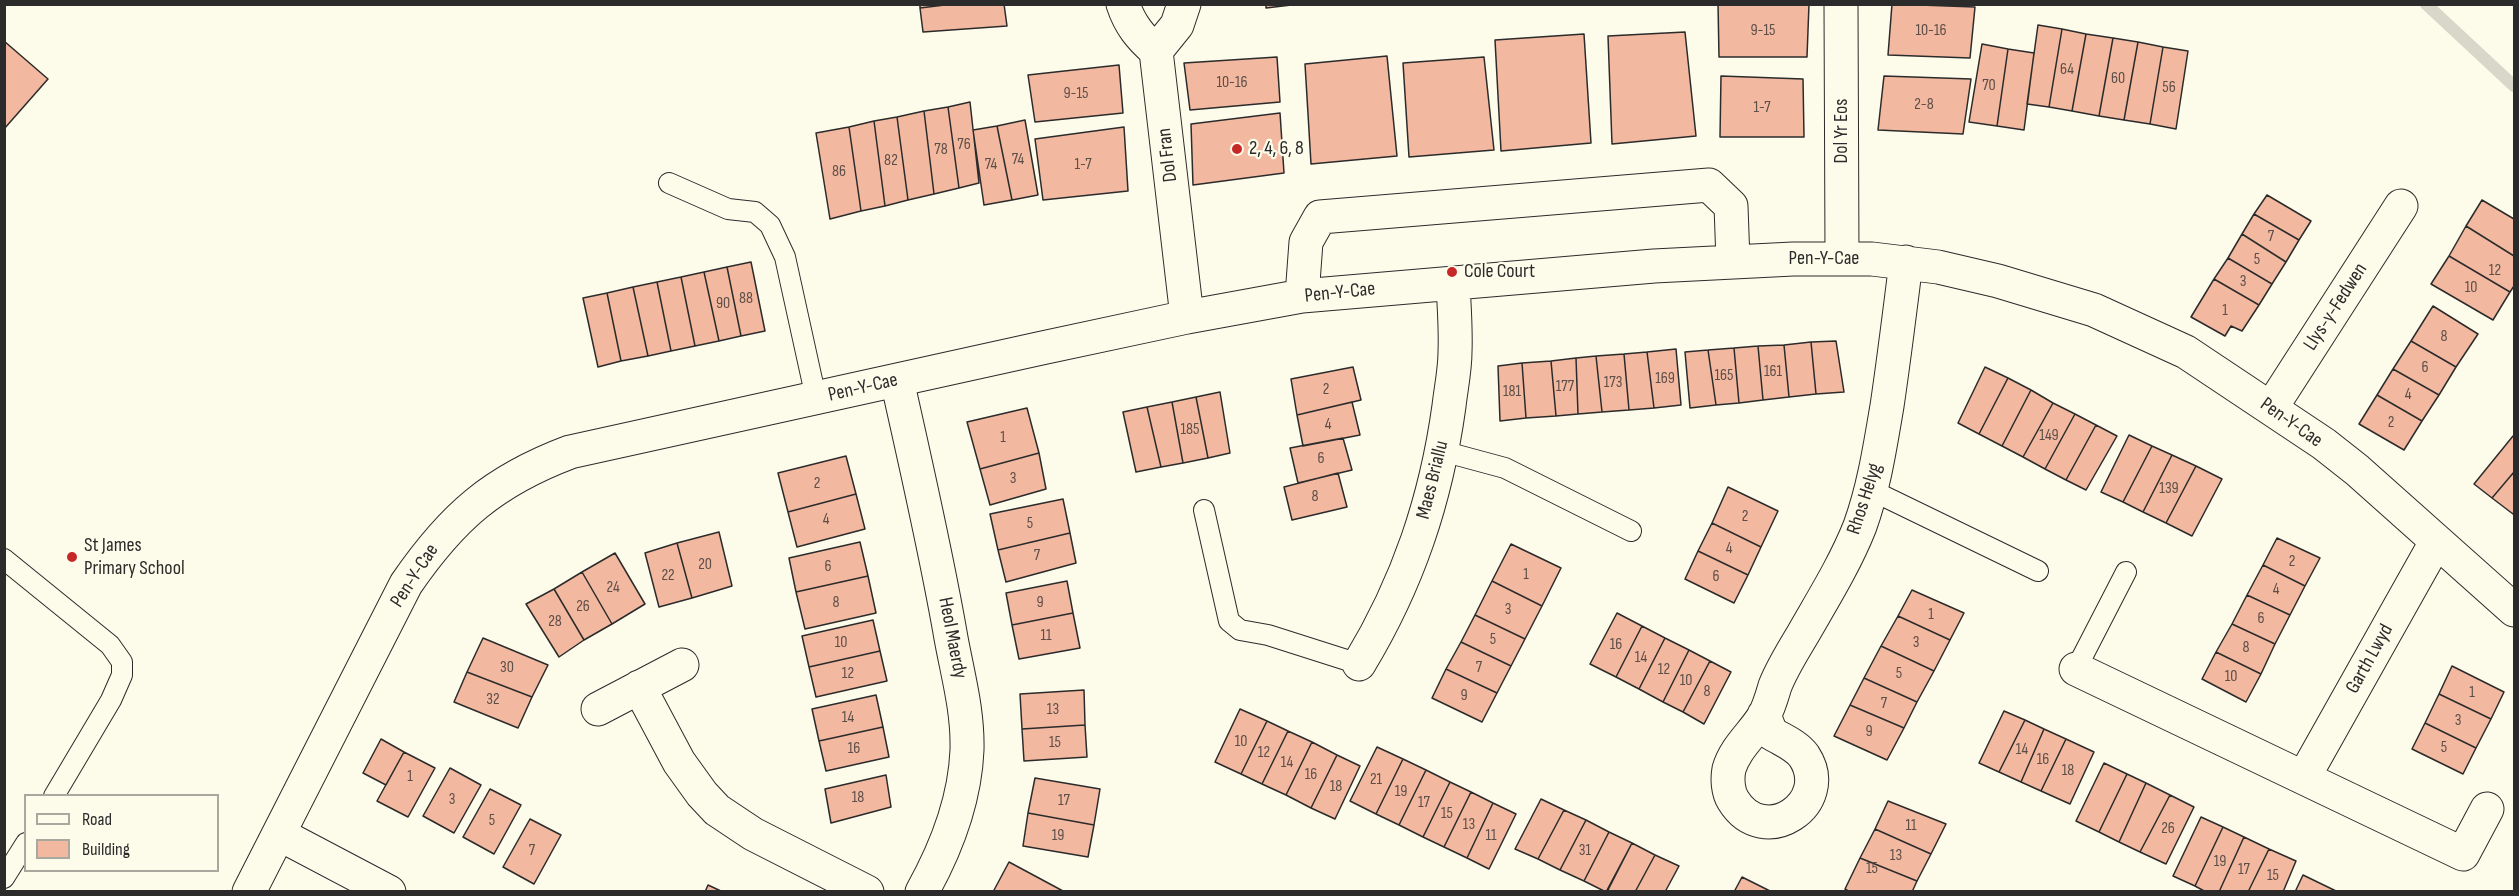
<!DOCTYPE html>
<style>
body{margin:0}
#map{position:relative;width:2519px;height:896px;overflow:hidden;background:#fdfbea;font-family:"Sofia Sans Condensed",sans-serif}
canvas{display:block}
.frame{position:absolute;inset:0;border:6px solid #2b2b2b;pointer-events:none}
.legend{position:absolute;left:24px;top:794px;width:195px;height:78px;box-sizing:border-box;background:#fdfbea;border:2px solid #a9a89e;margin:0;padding:8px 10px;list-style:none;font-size:18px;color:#2b2b2b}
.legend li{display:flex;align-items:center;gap:12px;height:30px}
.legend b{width:30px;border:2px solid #a9a89e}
</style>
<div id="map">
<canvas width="2519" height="896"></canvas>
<div class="frame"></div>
<ul class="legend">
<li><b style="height:8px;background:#fdfbea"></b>Road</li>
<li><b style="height:16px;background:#f2b8a0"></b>Building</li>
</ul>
</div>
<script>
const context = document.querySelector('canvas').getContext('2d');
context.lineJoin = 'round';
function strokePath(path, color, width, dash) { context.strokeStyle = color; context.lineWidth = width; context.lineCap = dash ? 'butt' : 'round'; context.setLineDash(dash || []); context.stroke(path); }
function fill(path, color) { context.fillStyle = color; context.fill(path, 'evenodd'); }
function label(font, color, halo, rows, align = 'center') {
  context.font = font + ' "Sofia Sans Condensed",sans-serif'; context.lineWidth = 4.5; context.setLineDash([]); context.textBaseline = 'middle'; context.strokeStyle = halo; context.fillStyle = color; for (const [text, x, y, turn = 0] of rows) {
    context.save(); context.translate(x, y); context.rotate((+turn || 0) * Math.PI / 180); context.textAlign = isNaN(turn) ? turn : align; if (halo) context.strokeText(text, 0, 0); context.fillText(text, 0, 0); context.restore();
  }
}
strokePath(new Path2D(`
 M2426 4 2514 86`), '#d8d7c9', 12);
const building = new Path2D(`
 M920 4H953L920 8Z
 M953 4H1004L1007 26 923 32 920 8Z
 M1266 4H1300L1266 8Z
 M1718 4H1809L1807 57H1719Z
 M1892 4 1975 7 1970 58 1888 55Z
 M2038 25 2062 29 2049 107 2027 104Z
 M2062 29 2086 34 2072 111 2049 107Z
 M1685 32 1696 136 1612 144 1608 36Z
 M1584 34 1591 143 1501 151 1495 40Z
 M2086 34 2113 38 2099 116 2072 111Z
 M2113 38 2138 42 2124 120 2099 116Z
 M4 41 48 79 4 129Z
 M2138 42 2163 47 2150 124 2124 120Z
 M1982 44 2008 49 1997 126 1969 122Z
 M2163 47 2188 51 2176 129 2150 124Z
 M2008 49 2034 53 2024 130 1997 126Z
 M1387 56 1397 156 1311 164 1305 64Z
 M1277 57 1280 102 1190 110 1184 63Z
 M1484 57 1494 150 1409 157 1403 63Z
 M1119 65 1123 113 1035 122 1028 75Z
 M1721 76 1803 79 1804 137H1720Z
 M1884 76 1971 79 1963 134 1878 130Z
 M970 102 979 183 959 188 948 107Z
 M948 107 959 188 934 194 924 111Z
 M924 111 934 194 908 200 897 117Z
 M1280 113 1284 173 1193 185 1191 124Z
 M897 117 908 200 885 206 874 121Z
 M1025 120 1038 195 1012 200 997 126Z
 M874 121 885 206 861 211 849 127Z
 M997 126 1012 200 984 205 973 130Z
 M849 127 861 211 830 219 816 133Z
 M1124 127 1128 191 1043 200 1035 139Z
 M2267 195 2311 221 2299 240 2254 214Z
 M2482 200 2514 219V256L2466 226Z
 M2254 214 2299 240 2286 262 2242 234Z
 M2466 226 2514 256V286L2510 292 2449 256Z
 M2242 234 2286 262 2272 284 2228 258Z
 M2449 256 2510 292 2493 320 2431 284Z
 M2228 258 2272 284 2259 305 2214 279Z
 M751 262 765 331 741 336 727 267Z
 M727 267 741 336 719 341 704 272Z
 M704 272 719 341 695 346 681 277Z
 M681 277 695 346 671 351 657 282Z
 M2214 279 2259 305 2242 331 2231 326 2225 336 2191 317Z
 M657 282 671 351 648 356 633 287Z
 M633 287 648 356 621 361 607 293Z
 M607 293 621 361 598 367 583 298Z
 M2433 306 2478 334 2456 367 2411 341Z
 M1836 341 1844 392 1816 394 1811 342Z
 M2411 341 2456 367 2439 395 2393 369Z
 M1811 342 1816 394 1789 397 1784 345Z
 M1784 345 1789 397 1763 400 1758 346Z
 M1758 346 1763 400 1739 403 1734 348Z
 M1734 348 1739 403 1716 405 1708 350Z
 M1676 349 1681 405 1654 408 1647 352Z
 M1708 350 1716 405 1690 408 1685 352Z
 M1647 352 1654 408 1629 410 1624 354Z
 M1624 354 1629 410 1602 412 1596 356Z
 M1596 356 1602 412 1578 414 1576 358Z
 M1576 358 1578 414 1556 416 1551 361Z
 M1551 361 1556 416 1526 418 1522 363Z
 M1522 363 1526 418 1500 421 1498 366Z
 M1353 367 1361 400 1297 415 1291 379Z
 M1985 367 2008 378 1979 434 1958 423Z
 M2393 369 2439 395 2422 421 2377 395Z
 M2008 378 2031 390 2002 446 1979 434Z
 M2031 390 2053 403 2023 457 2002 446Z
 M1220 392 1230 453 1208 458 1196 397Z
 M2377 395 2422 421 2404 450 2359 424Z
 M1196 397 1208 458 1183 463 1172 402Z
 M1172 402 1183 463 1161 467 1147 407Z
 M1352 402 1360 435 1303 446 1297 415Z
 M2053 403 2075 414 2045 469 2023 457Z
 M1147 407 1161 467 1136 472 1123 412Z
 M1027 408 1039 453 980 469 967 422Z
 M2075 414 2096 425 2066 480 2045 469Z
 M2096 425 2117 436 2086 490 2066 480Z
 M2129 435 2152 446 2123 502 2101 492Z
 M2513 436 2514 438V472L2492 498 2474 484Z
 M1343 438 1352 470 1298 483 1290 448Z
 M2152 446 2172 455 2143 512 2123 502Z
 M1039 453 1046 489 990 505 980 469Z
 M2172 455 2196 466 2166 523 2143 512Z
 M846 456 856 494 788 512 778 473Z
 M2196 466 2222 479 2192 536 2166 523Z
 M2514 472V512L2513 514 2492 498Z
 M1338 473 1347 507 1292 520 1284 487Z
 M1728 487 1778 511 1761 547 1712 523Z
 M856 494 865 529 797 547 788 512Z
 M1063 499 1070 533 998 550 990 514Z
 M1712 523 1761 547 1748 575 1698 551Z
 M719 532 732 586 692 598 677 543Z
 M1070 533 1076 563 1006 582 998 550Z
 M2277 538 2320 558 2305 586 2263 565Z
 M860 542 868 576 796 592 789 558Z
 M677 543 692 598 659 607 645 553Z
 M1511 544 1561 568 1542 606 1492 581Z
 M1698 551 1748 575 1734 603 1685 579Z
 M615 553 645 604 612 624 582 572Z
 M2263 565 2305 586 2290 615 2247 595Z
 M582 572 612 624 584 640 554 589Z
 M868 576 876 613 805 629 796 592Z
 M1067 581 1073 613 1012 625 1006 593Z
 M1492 581 1542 606 1525 639 1475 615Z
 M554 589 584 640 559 657 526 604Z
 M1912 590 1964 613 1950 640 1898 616Z
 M2247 595 2290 615 2275 644 2232 624Z
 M1073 613 1080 648 1019 659 1012 625Z
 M1617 613 1642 626 1616 677 1590 664Z
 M1475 615 1525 639 1511 666 1461 642Z
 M1898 616 1950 640 1934 671 1881 646Z
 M873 620 880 651 809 667 802 636Z
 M2232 624 2275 644 2261 674 2216 652Z
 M1642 626 1665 638 1639 689 1616 677Z
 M483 638 548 665 532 697 467 672Z
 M1665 638 1689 650 1663 702 1639 689Z
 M1461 642 1511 666 1497 693 1446 669Z
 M1881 646 1934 671 1917 702 1864 678Z
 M1689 650 1710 661 1683 712 1663 702Z
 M880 651 887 681 816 697 809 667Z
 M2216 652 2261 674 2246 702 2202 679Z
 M1710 661 1731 672 1704 724 1683 712Z
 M2452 666 2504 692 2491 719 2439 694Z
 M1446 669 1497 693 1482 722 1432 698Z
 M467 672 532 697 518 728 454 702Z
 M1864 678 1917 702 1904 728 1850 705Z
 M1084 690 1085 725 1022 729 1020 694Z
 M2439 694 2491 719 2476 748 2425 723Z
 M876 695 883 727 819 741 812 709Z
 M1850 705 1904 728 1887 760 1834 736Z
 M1240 709 1267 721 1241 774 1215 762Z
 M2004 711 2025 720 1999 772 1979 763Z
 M2025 720 2044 729 2021 782 1999 772Z
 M1267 721 1288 731 1262 784 1241 774Z
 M2425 723 2476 748 2463 774 2412 749Z
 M1085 725 1087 757 1024 761 1022 729Z
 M883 727 889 757 826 771 819 741Z
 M2044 729 2066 739 2041 791 2021 782Z
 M1288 731 1312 742 1286 795 1262 784Z
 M381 739 404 752 386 785 363 773Z
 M2066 739 2094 752 2070 804 2041 791Z
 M1312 742 1337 755 1311 808 1286 795Z
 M1377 747 1403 759 1376 814 1350 801Z
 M404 752 435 768 408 817 377 801Z
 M1337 755 1360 766 1335 819 1311 808Z
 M1403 759 1426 770 1399 825 1376 814Z
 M2104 763 2127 774 2099 832 2076 821Z
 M450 768 481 785 454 833 423 816Z
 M1426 770 1450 782 1423 837 1399 825Z
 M2127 774 2146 783 2119 842 2099 832Z
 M886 775 891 807 831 823 825 789Z
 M1035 778 1100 789 1094 825 1028 813Z
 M1450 782 1471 792 1444 847 1423 837Z
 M2146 783 2170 795 2140 852 2119 842Z
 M490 789 521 805 494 854 463 837Z
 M1471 792 1493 803 1467 858 1444 847Z
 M2170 795 2194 807 2166 864 2140 852Z
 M1541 799 1564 810 1538 859 1515 849Z
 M1888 801 1946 824 1931 854 1875 829Z
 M1493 803 1516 814 1489 869 1467 858Z
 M1564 810 1586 820 1560 870 1538 859Z
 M1028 813 1094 825 1088 857 1023 846Z
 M2201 817 2223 827 2195 886 2173 876Z
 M530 819 561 835 534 884 503 867Z
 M1586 820 1609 832 1584 881 1560 870Z
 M2223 827 2244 837 2219 892H2206L2195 886Z
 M1875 829 1931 854 1917 881 1860 858Z
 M1609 832 1632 843 1606 892 1584 881Z
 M2244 837 2269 849 2248 892H2219Z
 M1632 843 1655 855 1635 892H1607Z
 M2269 849 2296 861 2283 892H2248Z
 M1655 855 1679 866 1665 892H1635Z
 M1860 858 1917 881 1912 892H1850L1845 889Z
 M1009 862 1063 891 993 892Z
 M2303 875 2336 891V892H2295Z
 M1742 877 1772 892H1734Z
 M708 885 723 892H705Z`);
fill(building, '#f2b8a0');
strokePath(building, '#2b2b2b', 1.5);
const service = new Path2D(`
 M669 183 728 209 755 212 770 225 785 257 816 398
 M1442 451 1505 468 1631 531
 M1871 490 2038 571
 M1204 510 1229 621 1240 630 1268 635 1359 664
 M4 559 110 645 122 662V675L111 700 54 796
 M2076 669 2126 572
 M4 878 26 843`);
const minor = new Path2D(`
 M1123 4C1130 25 1140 37 1156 51L1187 317
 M1841 4 1842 258
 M1156 51 1177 25 1184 4
 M1302 296 1306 242 1320 217 1709 185 1731 206 1733 261
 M897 380C916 466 936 551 951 638 958 676 968 711 967 750 965 800 946 849 922 892
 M2271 408 2401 206
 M1359 664C1408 583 1436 500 1449 406 1451 388 1455 370 1455 352 1456 329 1454 306 1453 283
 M2076 669 2463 854 2487 809
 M639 687 679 762 702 794 717 810 753 834 867 892
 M598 709 682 665
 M1764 715 1771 733C1782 740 1796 745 1804 756 1835 803 1764 851 1733 800 1728 792 1727 779 1729 769 1735 748 1753 734 1764 716 1769 707 1772 696 1775 686 1782 668 1793 651 1803 634 1823 599 1845 564 1860 526 1874 487 1880 447 1887 406 1894 359 1900 310 1906 262
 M2304 777 2436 542
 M279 834 389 892
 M249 892 406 584C452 517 493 481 570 452L1042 348 1187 317 1302 296 1654 266 1793 259H1872L1938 267 1998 281 2094 310 2186 352 2324 444 2357 470 2514 610`);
strokePath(service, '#2b2b2b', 22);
strokePath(minor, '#2b2b2b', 35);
strokePath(service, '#fdfbea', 20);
strokePath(minor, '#fdfbea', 33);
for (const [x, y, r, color] of [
 [1237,149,6,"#c62828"],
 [1452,272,6,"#c62828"],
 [72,557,6,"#c62828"]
]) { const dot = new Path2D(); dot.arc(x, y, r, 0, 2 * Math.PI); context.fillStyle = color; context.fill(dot); strokePath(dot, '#fdfbea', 2); }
label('16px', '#5d4e48', null, [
 ["9-15",1763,31],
 ["10-16",1931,31],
 ["64",2067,70],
 ["60",2118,79],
 ["10-16",1232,83],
 ["70",1989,86],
 ["56",2169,88],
 ["9-15",1076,94],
 ["2-8",1924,105],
 ["1-7",1762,108],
 ["76",964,145],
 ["78",941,150],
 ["74",1018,160],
 ["82",891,161],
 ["74",991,165],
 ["1-7",1083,165],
 ["86",839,172],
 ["7",2271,237],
 ["5",2257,260],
 ["12",2495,271],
 ["3",2243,282],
 ["10",2471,288],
 ["88",746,299],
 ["90",723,304],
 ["1",2225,311],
 ["8",2444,337],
 ["6",2425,368],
 ["161",1773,372],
 ["165",1724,376],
 ["169",1665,379],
 ["173",1613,383],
 ["177",1565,387],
 ["2",1326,390],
 ["181",1512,392],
 ["4",2408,395],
 ["2",2391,423],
 ["4",1328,425],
 ["185",1190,430],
 ["149",2049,436],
 ["1",1003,438],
 ["6",1321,459],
 ["3",1013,479],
 ["2",817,484],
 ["139",2169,489],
 ["8",1315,497],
 ["2",1745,517],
 ["4",826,520],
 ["5",1030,524],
 ["4",1729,549],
 ["7",1037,556],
 ["2",2292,562],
 ["20",705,565],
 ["6",828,567],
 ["1",1526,575],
 ["22",668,576],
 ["6",1716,577],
 ["24",613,588],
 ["4",2276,590],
 ["8",836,603],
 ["9",1040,603],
 ["26",583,607],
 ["3",1508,610],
 ["1",1931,615],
 ["6",2261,619],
 ["28",555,622],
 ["11",1046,636],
 ["5",1493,640],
 ["10",841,643],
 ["3",1916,643],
 ["16",1616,645],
 ["8",2246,648],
 ["14",1641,658],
 ["30",507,668],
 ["7",1479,668],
 ["12",1664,670],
 ["12",848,674],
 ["5",1899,674],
 ["10",2231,677],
 ["10",1686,681],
 ["8",1707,692],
 ["1",2472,693],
 ["9",1464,696],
 ["32",493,700],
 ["7",1884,704],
 ["13",1053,710],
 ["14",848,718],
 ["3",2458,721],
 ["9",1869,732],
 ["10",1241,742],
 ["15",1055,743],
 ["5",2444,748],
 ["16",854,749],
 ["14",2022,750],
 ["12",1264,753],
 ["16",2043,760],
 ["14",1287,763],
 ["18",2068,771],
 ["16",1311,775],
 ["1",410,777],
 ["21",1376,780],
 ["18",1336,787],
 ["19",1401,792],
 ["18",858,798],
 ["3",452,800],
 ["17",1064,801],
 ["17",1424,803],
 ["15",1447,814],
 ["5",492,821],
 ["13",1469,825],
 ["11",1911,826],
 ["26",2168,829],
 ["19",1058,836],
 ["11",1491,836],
 ["7",532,851],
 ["31",1585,851],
 ["13",1896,856],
 ["19",2220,862],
 ["15",1872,869],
 ["17",2244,870],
 ["15",2273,876]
]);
label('20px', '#2b2b2b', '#fdfbea', [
 ["Dol Yr Eos",1842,131,-90],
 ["Dol Fran",1168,155,-97],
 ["Pen-Y-Cae",1824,259],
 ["Pen-Y-Cae",1340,293,-6],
 ["Llys-y-Fedwen",2336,307,-57],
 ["Pen-Y-Cae",863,388,-13],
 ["Pen-Y-Cae",2291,423,35],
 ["Maes Briallu",1433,480,-76],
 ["Rhos Helyg",1865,499,-72],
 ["Pen-Y-Cae",415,576,-57],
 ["Heol Maerdy",952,638,79],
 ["Garth Lwyd",2370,659,-61]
]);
label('20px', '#2b2b2b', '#fdfbea', [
 ["2, 4, 6, 8",1249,149],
 ["Cole Court",1464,272],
 ["St James",84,546],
 ["Primary School",84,569]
], 'left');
</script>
